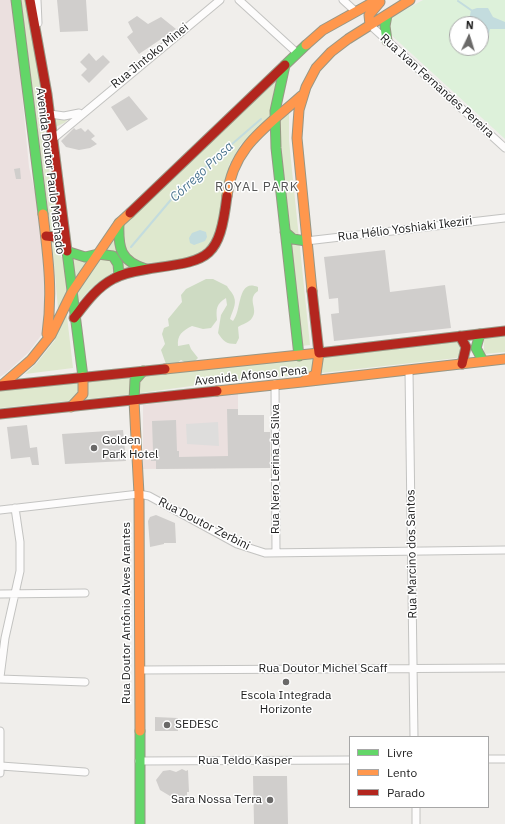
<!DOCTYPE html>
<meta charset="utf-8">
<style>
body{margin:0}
#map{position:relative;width:505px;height:824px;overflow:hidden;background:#f0eeeb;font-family:"IBM Plex Sans",sans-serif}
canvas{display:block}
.legend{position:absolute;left:349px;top:736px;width:140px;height:72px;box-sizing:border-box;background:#fff;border:1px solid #a7a7a7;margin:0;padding:5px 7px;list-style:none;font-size:12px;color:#222}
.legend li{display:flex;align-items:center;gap:8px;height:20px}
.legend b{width:20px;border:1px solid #a7a7a7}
.north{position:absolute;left:449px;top:16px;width:40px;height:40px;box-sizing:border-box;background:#fff;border:1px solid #a7a7a7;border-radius:50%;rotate:4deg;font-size:11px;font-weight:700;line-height:16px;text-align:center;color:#222}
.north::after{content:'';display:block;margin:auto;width:14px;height:18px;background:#6a6968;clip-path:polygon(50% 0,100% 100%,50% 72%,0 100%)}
</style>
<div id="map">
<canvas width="505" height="824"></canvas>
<ul class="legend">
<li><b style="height:5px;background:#63d668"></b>Livre</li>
<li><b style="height:5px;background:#ff974d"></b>Lento</li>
<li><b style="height:5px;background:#b3261e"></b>Parado</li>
</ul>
<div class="north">N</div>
</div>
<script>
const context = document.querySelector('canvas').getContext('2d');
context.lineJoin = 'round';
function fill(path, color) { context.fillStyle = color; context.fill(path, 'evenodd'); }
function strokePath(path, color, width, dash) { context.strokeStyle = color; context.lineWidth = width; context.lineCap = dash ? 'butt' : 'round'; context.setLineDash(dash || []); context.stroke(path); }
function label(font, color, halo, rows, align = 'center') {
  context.font = font + ' "IBM Plex Sans",sans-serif'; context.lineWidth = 3; context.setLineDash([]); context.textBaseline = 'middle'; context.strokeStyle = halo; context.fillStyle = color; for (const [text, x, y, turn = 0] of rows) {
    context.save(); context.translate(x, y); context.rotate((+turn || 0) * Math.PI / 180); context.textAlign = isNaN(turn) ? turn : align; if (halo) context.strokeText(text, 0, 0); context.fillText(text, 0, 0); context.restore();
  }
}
fill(new Path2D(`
 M0 0H13L29 167 36 197 48 307 43 333 28 353 6 373 0 377Z
 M238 393V468L143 469V405Z`), '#ebe0df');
fill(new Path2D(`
 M21 0H26L38 64 42 116 70 118 64 123 44 132 61 257H72L88 261 65 299 73 368 25 374 36 364 55 340 58 309 52 241Z
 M279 76 274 90 269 121 241 144 229 165 222 216 212 242 198 254 188 257 172 261 147 263 113 272 90 289 78 303 75 295 125 222Z
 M289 113V141L310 345 301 346 278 123Z
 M505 335V352L484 354V337Z
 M456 339C461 347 462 350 457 358L303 375 235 380 133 394 0 408V390Z`), '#dfe8ce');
fill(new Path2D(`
 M206 279H213L227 286C229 290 233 293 234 297 237 304 232 312 230 319L233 321C242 310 237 278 258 287V291C246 299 259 309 252 318 249 323 242 324 238 327L239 338 236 344C226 344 223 341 218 333L221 315 227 305 226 298C216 304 216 309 217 320L211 328 203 329 192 326C182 331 177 335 178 346L189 344 191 349 198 358 194 362 188 364 181 360 176 364H166L161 350 165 344 162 334 164 328 169 326 168 319 182 302 181 295 186 289Z`), '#cedbc3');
fill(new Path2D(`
 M423 0H505V139L390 34 389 19ZM457 24H481V48H457Z`), '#ddf1da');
fill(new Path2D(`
 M218 422 219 446 187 444 186 424Z`), '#dedddc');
fill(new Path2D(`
 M477 8H488L493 17 505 22V29H490L488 37 481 41V45V24H474L469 21 471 10Z
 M200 230 206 232 207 237 205 241 194 245 190 243 189 238 192 233Z`), '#c3dcde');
strokePath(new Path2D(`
 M458 1 471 10
 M131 247 180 189 261 119`), '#c3dcde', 2);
fill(new Path2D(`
 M57 0H86L88 31 60 32Z
 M137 16 148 24 161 17 176 29 139 54 127 37 133 32 128 22Z
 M89 53 96 61 103 55 110 62 89 83 81 75 87 69 80 62Z
 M129 96 148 119 127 131 111 107Z
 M74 128 76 130 81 128 85 132 88 129 95 136 91 139 97 144 90 148 79 150 66 147 61 141Z
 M20 168 21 179H16L14 169Z
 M385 250 390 292 445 285 451 328 334 341 331 314 339 313 338 298 329 299 324 257Z
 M227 409H238V415H264V432H270V468L156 469V461H151V451H153L152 421 176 420 177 451H179V457L228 456Z
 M27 425 30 448 37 447 39 465H32L30 457 11 459 7 427Z
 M123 430 126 461 65 464 62 434Z
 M156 515 175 523 176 543H164V544L150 547 148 521 150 517Z
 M155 717 178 718V731H155Z
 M182 769 186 771 188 770 189 792H187V796L180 802 160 790 156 780 163 771 170 770 176 772Z
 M253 776H287L288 824H254Z`), '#d0cecc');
const street = new Path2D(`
 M37 0 38 23
 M239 0 297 53
 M343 0 355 11
 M370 25 505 148
 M50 114 64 116 79 113
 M54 138 220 0
 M306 241 505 218
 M409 371 414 737
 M275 384 276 553
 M0 510 139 494 149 496 237 544 265 553 505 550
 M0 594 85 593
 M140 670 505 668
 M0 677 5 638 20 571V542L15 508
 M0 679 85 682
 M0 731V773
 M488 759H505
 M139 761 350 760
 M1 766 85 772
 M416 807V824`);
const fast = new Path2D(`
 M16 0 43 214
 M387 15 385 26 387 41
 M119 223C118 248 120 261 146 269
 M285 232 293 239 306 241
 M66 251 85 257 98 254 113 256 118 264 119 275
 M67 251 83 377
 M480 334 476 348 483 361
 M299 356 276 148 275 111 285 65 306 45
 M134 401 135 380 143 371
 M140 731V824`);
const slow = new Path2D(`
 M370 25 369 15 380 2
 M306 45 323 30 377 0
 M227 196C233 146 267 127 301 96
 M43 214C48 256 53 292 47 334
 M312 291 297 138 299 110 306 87 316 68 331 52 348 39 410 0
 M165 369 319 353 316 374 302 382 217 391
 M302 382 505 359
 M2 385 31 360 51 335 72 292 119 223 130 213
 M134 401 139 494 140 731
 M71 407 83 394V377`);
const jam = new Path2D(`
 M30 0 47 94 67 251
 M130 213 285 65
 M46 236 65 238
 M312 291 319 353 505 331
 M74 318C85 304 96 288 113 279 123 273 136 271 148 269 208 260 219 262 227 196
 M460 336 466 347 462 364
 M0 386 165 369
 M0 414 217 391`);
strokePath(street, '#c3c3c1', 9);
strokePath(fast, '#989785', 11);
strokePath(slow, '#989785', 11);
strokePath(jam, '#989785', 11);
strokePath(street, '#fdfcfc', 7);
strokePath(fast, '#63d668', 9);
strokePath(slow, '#ff974d', 9);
strokePath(jam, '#b3261e', 9);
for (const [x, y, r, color] of [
 [94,448,4,"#6a6968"],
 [286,682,4,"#6a6968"],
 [167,725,4,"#6a6968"],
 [270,800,4,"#6a6968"]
]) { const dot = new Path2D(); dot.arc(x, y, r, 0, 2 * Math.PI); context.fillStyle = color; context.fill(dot); strokePath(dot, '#fff', 1.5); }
label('12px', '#222', '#fff', [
 ["Rua Jintoko Minei",150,56,-39],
 ["Rua Ivan Fernandes Pereira",437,86,42],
 ["Avenida Doutor Paulo Machado",50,171,83],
 ["Rua Hélio Yoshiaki Ikeziri",405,229,-7],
 ["Avenida Afonso Pena",251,376,-6],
 ["Rua Nero Lerina da Silva",276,469,-90],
 ["Rua Doutor Zerbini",204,524,27],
 ["Rua Marcino dos Santos",412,554,-91],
 ["Rua Doutor Antônio Alves Arantes",127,613,-90],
 ["Rua Doutor Michel Scaff",323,669],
 ["Rua Teldo Kasper",245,761]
]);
label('12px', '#222', '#fff', [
 ["Golden",102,441],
 ["Park Hotel",102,455],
 ["Escola Integrada",286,696,"center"],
 ["Horizonte",286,710,"center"],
 ["SEDESC",175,725],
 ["Sara Nossa Terra",262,800,"right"]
], 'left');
label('italic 13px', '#4d7690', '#fff', [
 ["Córrego Prosa",202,172,-43]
]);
context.letterSpacing = '1px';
label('13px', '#555', '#fff', [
 ["ROYAL PARK",257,187]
]);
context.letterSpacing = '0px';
</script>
